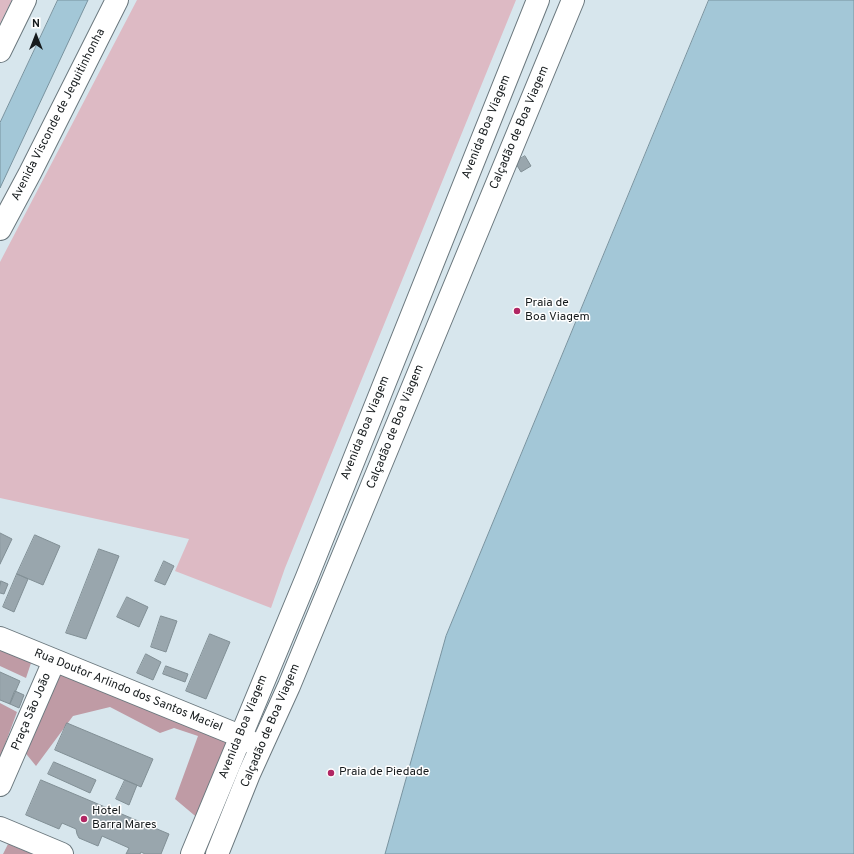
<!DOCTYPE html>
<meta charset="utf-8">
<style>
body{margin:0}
#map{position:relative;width:854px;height:854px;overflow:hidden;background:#d7e6ed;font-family:Overpass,sans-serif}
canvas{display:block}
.north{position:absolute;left:16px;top:16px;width:40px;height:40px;-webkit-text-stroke:3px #fff;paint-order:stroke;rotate:0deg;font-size:11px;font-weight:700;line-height:16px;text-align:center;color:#161b1d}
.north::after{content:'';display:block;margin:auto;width:14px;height:18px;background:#161b1d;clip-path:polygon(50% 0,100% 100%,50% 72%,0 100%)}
</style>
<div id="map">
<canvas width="854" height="854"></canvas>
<div class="north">N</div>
</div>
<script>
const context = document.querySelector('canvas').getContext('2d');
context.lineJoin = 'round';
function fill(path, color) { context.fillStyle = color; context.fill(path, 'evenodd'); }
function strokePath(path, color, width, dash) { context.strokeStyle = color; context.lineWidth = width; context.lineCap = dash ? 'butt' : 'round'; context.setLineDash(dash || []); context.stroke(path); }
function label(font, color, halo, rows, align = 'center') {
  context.font = font + ' Overpass,sans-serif'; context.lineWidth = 3; context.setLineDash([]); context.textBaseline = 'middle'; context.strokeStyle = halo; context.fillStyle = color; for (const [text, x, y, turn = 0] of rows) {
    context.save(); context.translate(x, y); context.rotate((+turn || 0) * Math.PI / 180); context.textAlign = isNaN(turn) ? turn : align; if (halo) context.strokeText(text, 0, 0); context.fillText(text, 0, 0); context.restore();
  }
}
fill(new Path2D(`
 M0 0H12L0 24Z
 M137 0H516L285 568 271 608 175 571 189 539 0 498V262Z`), '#ddbac4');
fill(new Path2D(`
 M0 643 33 657 26 678 0 666Z
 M58 668 228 739 200 820 175 799 198 736 174 728 160 733 110 707 73 716 36 766 23 750Z
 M0 703 17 712 0 758Z
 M8 844 32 854H3Z`), '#bf9ba5');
const water = new Path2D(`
 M58 0H88L0 188V123Z
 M709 0H854V854H385L446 636Z`);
fill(water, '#a3c7d7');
strokePath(water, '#79939f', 1);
const building = new Path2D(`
 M525 156 531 166 521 172 515 162Z
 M0 533 12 539 0 564Z
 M35 535 60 546 43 585 17 574Z
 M99 549 119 556 86 639 66 633Z
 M164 561 174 566 165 585 155 581Z
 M17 574 28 579 14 612 3 607Z
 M1 581 8 584 4 594 0 593Z
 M127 597 148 607 139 627 117 617Z
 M161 616 177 621 166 652 151 647Z
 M210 634 230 642 206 699 186 691Z
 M146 654 161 662 153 680 137 673Z
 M166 666 188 674 185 682 163 674Z
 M0 672 20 681 10 704 0 700Z
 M15 691 24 695 19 708 10 704Z
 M67 723 153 759 141 787 55 750Z
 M54 762 96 780 90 793 48 774Z
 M41 780 169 834 161 854H145L141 852 140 854H126L129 848 102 836 98 846 79 838 77 834 76 829 62 823 59 829 26 815Z
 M125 780 137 785 129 805 116 799Z`);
fill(building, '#99a6ad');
strokePath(building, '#818f95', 1);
const minor = new Path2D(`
 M0 638 240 736 256 745
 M0 785 54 661
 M0 828 62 854
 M217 854 249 774 289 686 330 587 573 0`);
const major = new Path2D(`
 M0 51 25 0
 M0 229 30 173 117 0
 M192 854 307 577 538 0`);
strokePath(minor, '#6b787e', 24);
strokePath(major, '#6b787e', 24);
strokePath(minor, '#fff', 22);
strokePath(major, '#fff', 22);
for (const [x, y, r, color] of [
 [517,311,4,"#b12663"],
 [331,773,4,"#b12663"],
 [84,819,4,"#b12663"]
]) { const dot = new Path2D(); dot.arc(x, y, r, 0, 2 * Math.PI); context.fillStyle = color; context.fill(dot); strokePath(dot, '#fff', 1.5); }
label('12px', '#161b1d', '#fff', [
 ["Avenida Visconde de Jequitinhonha",59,115,-63],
 ["Avenida Boa Viagem",487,127,-68],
 ["Calçadão de Boa Viagem",520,128,-67],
 ["Calçadão de Boa Viagem",396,427,-68],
 ["Avenida Boa Viagem",366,428,-68],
 ["Rua Doutor Arlindo dos Santos Maciel",128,691,22],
 ["Praça São João",32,712,-67],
 ["Calçadão de Boa Viagem",271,726,-67],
 ["Avenida Boa Viagem",244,727,-68]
]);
label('12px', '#161b1d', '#fff', [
 ["Praia de",525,304],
 ["Boa Viagem",525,318],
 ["Praia de Piedade",339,773],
 ["Hotel",92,812],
 ["Barra Mares",92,826]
], 'left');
</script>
